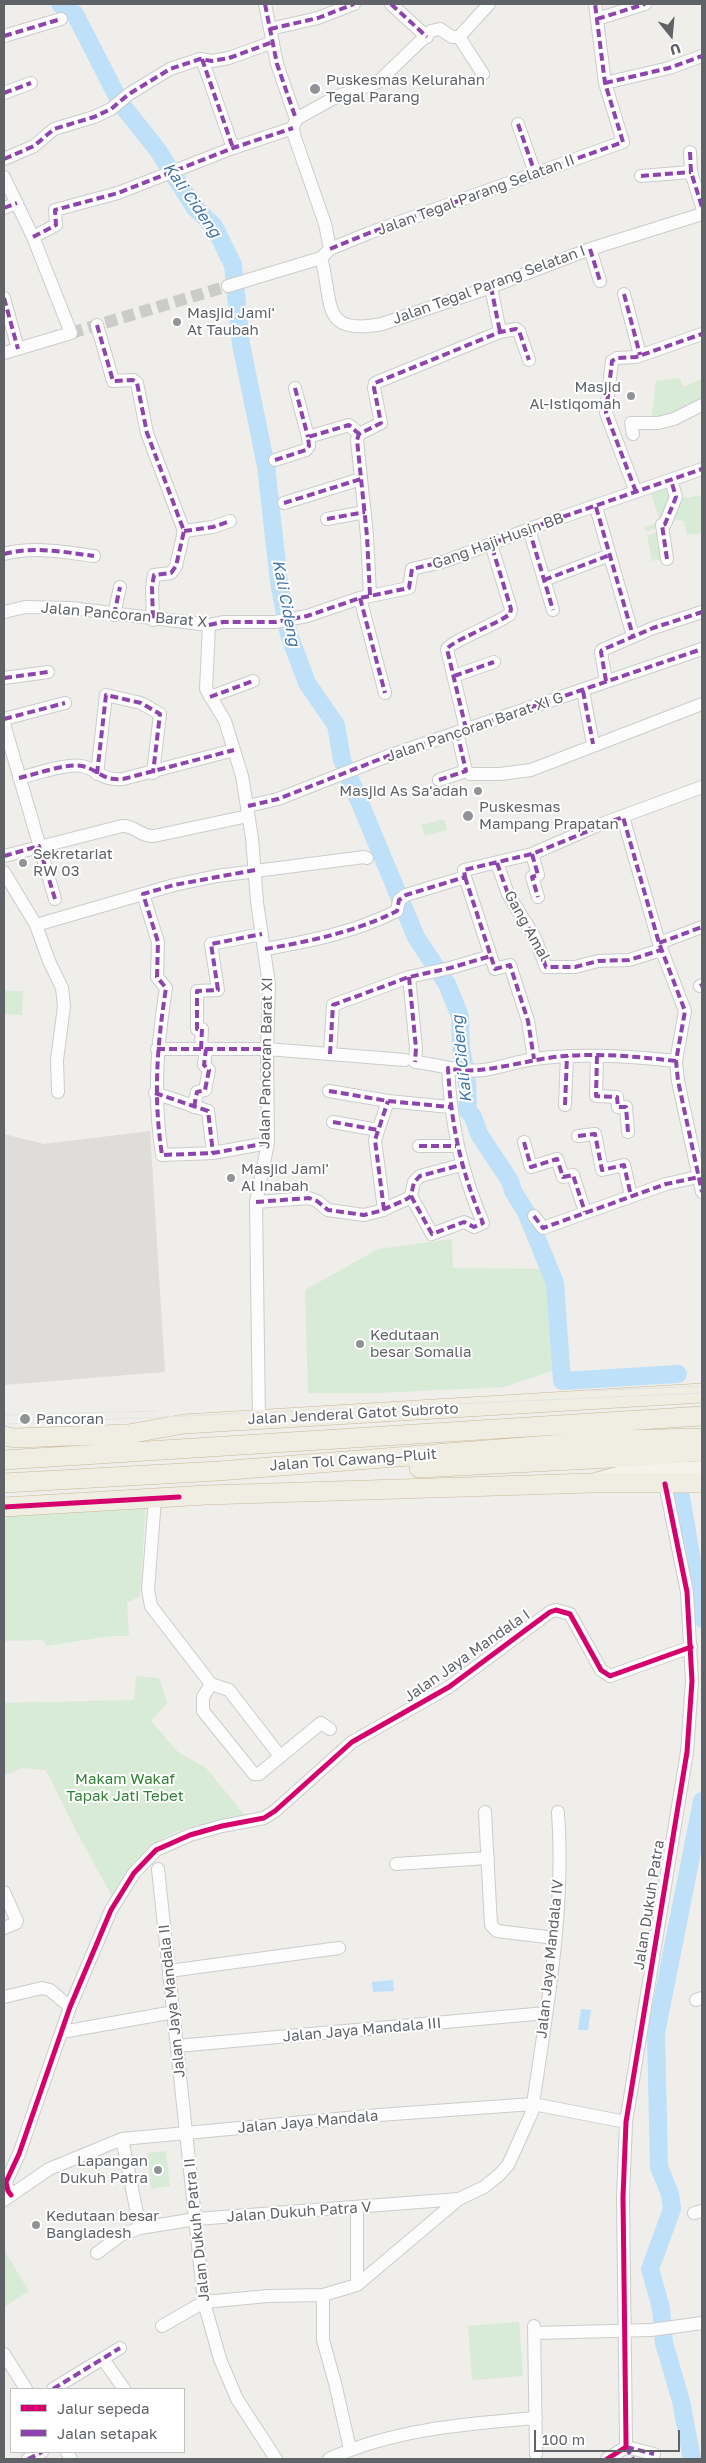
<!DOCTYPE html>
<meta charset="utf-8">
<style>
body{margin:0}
#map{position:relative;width:706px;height:2463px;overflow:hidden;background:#efeeea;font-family:"Golos Text",sans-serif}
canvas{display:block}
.frame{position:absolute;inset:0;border:5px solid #5f6368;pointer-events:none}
.legend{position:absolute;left:10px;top:2388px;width:175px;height:65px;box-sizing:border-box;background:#fff;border:1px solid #bfc1c3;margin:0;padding:6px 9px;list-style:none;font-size:15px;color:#5f6368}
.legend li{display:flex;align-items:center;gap:10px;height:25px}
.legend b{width:25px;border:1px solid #bfc1c3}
.north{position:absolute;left:646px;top:10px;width:50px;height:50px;-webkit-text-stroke:4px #fff;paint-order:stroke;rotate:163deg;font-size:14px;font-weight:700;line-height:20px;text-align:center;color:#5f6368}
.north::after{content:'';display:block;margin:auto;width:18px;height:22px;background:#5f6368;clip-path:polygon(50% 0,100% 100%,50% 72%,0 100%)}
.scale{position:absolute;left:534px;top:2430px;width:146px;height:22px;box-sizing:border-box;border:2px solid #5f6368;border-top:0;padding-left:6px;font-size:15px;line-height:18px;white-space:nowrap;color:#5f6368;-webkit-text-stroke:4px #fff;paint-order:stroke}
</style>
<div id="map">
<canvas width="706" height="2463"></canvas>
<div class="frame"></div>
<ul class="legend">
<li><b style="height:6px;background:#d6006c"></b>Jalur sepeda</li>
<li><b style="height:6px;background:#8e44ad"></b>Jalan setapak</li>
</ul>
<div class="north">U</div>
<div class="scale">100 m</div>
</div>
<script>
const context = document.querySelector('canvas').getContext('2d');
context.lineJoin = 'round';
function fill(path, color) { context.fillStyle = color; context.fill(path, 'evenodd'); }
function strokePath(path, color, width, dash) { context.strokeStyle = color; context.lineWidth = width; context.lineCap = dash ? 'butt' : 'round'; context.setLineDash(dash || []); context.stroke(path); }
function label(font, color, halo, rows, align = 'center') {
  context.font = font + ' "Golos Text",sans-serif'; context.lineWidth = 4; context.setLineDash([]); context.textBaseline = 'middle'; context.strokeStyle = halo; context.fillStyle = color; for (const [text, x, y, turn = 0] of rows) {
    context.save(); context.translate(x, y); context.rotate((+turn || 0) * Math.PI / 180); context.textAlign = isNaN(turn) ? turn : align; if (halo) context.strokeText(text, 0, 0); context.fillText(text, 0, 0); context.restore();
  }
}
fill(new Path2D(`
 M150 1131 165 1372 4 1385V1134L44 1144Z`), '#dfddda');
fill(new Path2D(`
 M680 378 683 387 702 379V402L651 421 656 381Z
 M671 487 674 498 661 527 646 532 644 527 660 522 651 494Z
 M702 495V533L687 535 684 521 670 519 679 499Z
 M659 532 664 559 652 561 647 535Z
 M444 819 447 830 425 836 421 825Z
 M4 991H23L22 1015 4 1014Z
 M452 1239 453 1268 546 1269 553 1321 555 1370 504 1387 378 1393H308L305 1290 378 1249Z
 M146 1503 140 1596 127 1603 129 1636H110L46 1646 44 1640 4 1641V1530L7 1513Z
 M136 1676 159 1678 167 1703 151 1721 178 1752 206 1768 248 1819C209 1822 165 1826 139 1859 130 1871 122 1885 113 1898L74 1827 46 1770 22 1768 4 1776V1703L134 1700Z
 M166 2151 170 2186 151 2189 147 2153Z
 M4 2250 29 2291 4 2307Z
 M519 2322 523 2376 472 2380 468 2326Z`), '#d8ebd6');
fill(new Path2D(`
 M393 1980 394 1991 373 1992 372 1982Z
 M581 2009 591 2010 588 2030H578Z`), '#bfe0f9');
strokePath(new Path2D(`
 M60 4 75 14 121 104 157 149 195 208 214 226 233 265 241 344 266 466 279 582 289 635 307 683 336 725 342 760 416 937 447 984 460 1016 461 1047 467 1082 468 1111 473 1117 479 1134 510 1181 513 1191 526 1212 555 1283 562 1381 678 1374
 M680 1491 702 1619
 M692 2459 681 2401 664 2343 661 2308 650 2269 672 2209 670 2194 659 2167 656 2033 702 1801`), '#bfe0f9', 18);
strokePath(new Path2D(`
 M71 333 228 286`), '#cbcbca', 12, [12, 6]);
const minor = new Path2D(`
 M391 4 427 37
 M597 19 645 4
 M270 29 318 18 354 4
 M4 36 61 19
 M459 37 483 74
 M202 59 233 148
 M605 83 669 68 702 56
 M4 93 31 83
 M296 119 336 97 378 82 431 31 440 29 452 37H459L489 4
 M518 124 535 173
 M690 152 691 172 702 207
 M4 159 34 146 54 129 94 117 111 109 129 94 170 69 200 59 212 61 229 58 273 42
 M641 176 691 172
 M4 177 33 237 71 333 4 353
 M4 208 17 203
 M33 237 56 225 55 210 118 193 233 148 293 128
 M330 249 369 233 623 142 605 83 595 4
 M590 249 600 281
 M321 258C334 303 319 336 382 324L491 287 590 249 702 214
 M228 286 321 258 330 249 325 224 294 135 293 128 296 119 277 64 265 4
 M491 287 500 332
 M624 294 640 355
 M4 298 18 349
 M97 325 113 381 133 380 137 383 147 433 184 531 176 566 171 573 154 575 152 587 153 620
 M295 388 308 437
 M633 434 631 423H658L674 419 702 405
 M275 460 306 450 309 446 308 437 349 425 359 434
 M636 492 606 413 612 361 617 358 636 357 702 334
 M284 503 361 479
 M596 507 633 636
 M327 519 365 512
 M529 529 553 610
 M184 531 213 527 230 521
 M4 554C34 546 64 552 94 556
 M667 559 662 525 665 524 676 497 671 480
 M544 580 610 555
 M370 595 367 536 357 440 359 434 381 423 374 388 375 383 500 332 516 329 519 331 529 360
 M360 598 385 693
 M4 612 25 607 71 608 209 625 223 622H275L307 616 360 598 409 588 412 569 446 561 545 523 702 469
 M114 615 120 587
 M209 625 206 689 225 721 242 776 252 838 257 902 269 984 267 1049 268 1143 256 1202 259 1420
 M454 676 494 662
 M4 678 48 672
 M606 681 601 652 602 650 653 628 702 612
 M583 691 593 744
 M210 697 253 681
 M4 719 65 703
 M4 724 55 899
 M466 729 447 649C450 642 499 623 510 614L511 609 491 544
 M457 732 466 771
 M466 771 470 774H500L531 770 702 704
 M97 774 106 695 141 703 160 714 153 773
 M19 778C36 774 67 763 82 766 100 770 101 781 123 779L234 750
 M439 780 466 771
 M248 806 278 799 388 756 702 649
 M623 817 659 943 685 1011 676 1061 678 1081 702 1192
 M532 854 538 875 532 877 538 897
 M4 856 122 826C135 825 140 837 154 836L248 816
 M497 863 508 894 535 938 546 967H575L598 961 629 960 661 950
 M4 872 36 925 49 961 62 988 64 1006 57 1060 58 1092
 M465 877 495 969 510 965 528 1021 534 1059
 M143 894 158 942 157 977 166 988C157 1046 153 1096 162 1155L213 1153 268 1143
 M36 925 174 885 217 876 364 857 367 858
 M659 943 702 927
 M265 949C311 941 355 932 397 911L399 900 406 895 465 877 464 870 532 854 596 826 702 787
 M409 977 416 1048 415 1062C438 1064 459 1073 483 1070 500 1068 518 1061 535 1059 581 1053 630 1056 676 1061
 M700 986 702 985
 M157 1049H267L405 1060
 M201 1049 202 1029H197V991L218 990 211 944 262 934
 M330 1054 333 1005 409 977 450 968 491 956
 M597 1056 596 1096 617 1097 618 1107H626L628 1132
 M329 1091 388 1101 450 1107
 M155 1093 208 1111 213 1153
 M565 1105 567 1056
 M194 1107 197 1092 205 1090 209 1070 204 1065 206 1049
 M333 1122 378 1130
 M578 1136 595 1134 602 1170 624 1165 631 1196
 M524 1142 531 1167 557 1159 563 1177 573 1175 585 1212
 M419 1146H456
 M411 1196 432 1234 464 1222 474 1227 483 1223C461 1171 451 1125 448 1068
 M256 1202 309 1198 317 1201 328 1210 364 1215 380 1211 407 1199 411 1196 414 1182 420 1176 461 1165
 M384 1210 375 1140 388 1101
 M534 1216 543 1228 666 1184 702 1176
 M155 1499 148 1590 151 1606 211 1684 229 1690 280 1756
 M211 1684 203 1697V1711L254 1774H259L321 1723 330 1729
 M485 1812 491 1925 497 1931 555 1938
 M396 1864 488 1858
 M158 1869 204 2302 220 2359 237 2399 276 2459
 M4 1892 17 1921 16 1923 4 1928
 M169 1971 339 1948
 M4 1997 42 1988 50 1990 70 2007
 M696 2000 702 1998
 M62 2032 174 2012
 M177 2046 546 2013
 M122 2139 140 2228
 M11 2195 8 2191 6 2182 19 2154 70 2007 111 1910 134 1873 156 1850 190 1835 222 1826 264 1818 275 1811 352 1742 449 1687 550 1612 556 1610 570 1614 601 1670 610 1676 691 1647
 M4 2200 49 2169 122 2139 379 2115 533 2104 626 2122
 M357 2208V2285
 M694 2213 702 2211
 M97 2253 121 2235 140 2228 196 2219 459 2199
 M323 2295V2340L335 2383 350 2449
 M162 2326 204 2302 268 2296 323 2295 357 2285 459 2199 484 2187 499 2175 508 2165 514 2152 532 2112 534 2097C548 2003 565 1907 558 1812
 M534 2326 536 2454
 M534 2333 651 2330 702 2323
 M4 2354 26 2389
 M103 2359 124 2389
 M53 2389 120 2348
 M626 2447 654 2454
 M67 2452 71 2459
 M28 2459 42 2452
 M329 2459C393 2429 466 2424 536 2418
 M607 2459 626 2447V2441L623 2197 626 2122 687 1752 692 1681 687 1592 665 1484`);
const major = new Path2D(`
 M596 1481 625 1473 702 1469`);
const highway = new Path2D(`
 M4 1436 15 1438 128 1434 184 1424 702 1393
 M4 1460 702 1416
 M419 1468 630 1457 702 1451
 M4 1483 218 1471 613 1440 702 1438
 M4 1507 206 1495 592 1483H702`);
strokePath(minor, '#cbcccc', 14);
strokePath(major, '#d7ceb8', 18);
strokePath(highway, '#c8b996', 20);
strokePath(minor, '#fdfcfc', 12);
strokePath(major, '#f4f2e9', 16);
strokePath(highway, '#f0ede3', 19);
strokePath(new Path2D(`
 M586 1391 702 1386
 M4 1415 156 1411
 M4 1424 702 1393`), '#e4e4e4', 1);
strokePath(new Path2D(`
 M265 4 277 64 296 119
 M391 4 427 37
 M597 19 645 4
 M270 29 318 18 354 4
 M4 36 61 19
 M202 59 233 148
 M605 83 669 68 702 56
 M4 93 31 83
 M518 124 535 173
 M690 152 691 172 702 207
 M4 159 34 146 54 129 94 117 111 109 129 94 170 69 200 59 212 61 229 58 273 42
 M641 176 691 172
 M4 208 17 203
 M33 237 56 225 55 210 118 193 233 148 293 128
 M330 249 369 233 623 142 605 83 595 4
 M590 249 600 281
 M491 287 500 332
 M624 294 640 355
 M4 298 18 349
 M97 325 113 381 133 380 137 383 147 433 184 531 176 566 171 573 154 575 152 587 153 620
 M295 388 308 437
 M275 460 306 450 309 446 308 437 349 425 359 434
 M636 492 606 413 612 361 617 358 636 357 702 334
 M284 503 361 479
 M596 507 633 636
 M327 519 365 512
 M529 529 553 610
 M184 531 213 527 230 521
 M4 554C34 546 64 552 94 556
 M667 559 662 525 665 524 676 497 671 480
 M544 580 610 555
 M370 595 367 536 357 440 359 434 381 423 374 388 375 383 500 332 516 329 519 331 529 360
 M360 598 385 693
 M114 615 120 587
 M209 625 223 622H275L307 616 360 598 409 588 412 569 446 561 545 523 702 469
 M454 676 494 662
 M4 678 48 672
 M606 681 601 652 602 650 653 628 702 612
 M583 691 593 744
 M210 697 253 681
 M4 719 65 703
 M466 729 447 649C450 642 499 623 510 614L511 609 491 544
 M97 774 106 695 141 703 160 714 153 773
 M19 778C36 774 67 763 82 766 100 770 101 781 123 779L234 750
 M439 780 466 771 457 732
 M248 806 278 799 388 756 702 649
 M532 854 538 875 532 877 538 897
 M4 856 39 846 55 899
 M497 863 508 894 535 938 546 967H575L598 961 629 960 661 950
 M255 870 174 885 143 894 158 942 157 977 166 988C157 1046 153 1096 162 1155L213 1153 268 1143
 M465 877 495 969 510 965 528 1021 534 1059
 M659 943 702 927
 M265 949C311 941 355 932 397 911L399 900 406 895 465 877 464 870 532 854 623 817 659 943 685 1011 676 1061 678 1081 702 1192
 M409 977 416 1048 415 1062
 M700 986 702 985
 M157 1049H267
 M201 1049 202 1029H197V991L218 990 211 944 262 934
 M330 1054 333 1005 409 977 450 968 491 956
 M597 1056 596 1096 617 1097 618 1107H626L628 1132
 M329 1091 388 1101 450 1107
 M155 1093 208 1111 213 1153
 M565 1105 567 1056
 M194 1107 197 1092 205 1090 209 1070 204 1065 206 1049
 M333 1122 378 1130
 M578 1136 595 1134 602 1170 624 1165 631 1196
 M524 1142 531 1167 557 1159 563 1177 573 1175 585 1212
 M419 1146H456
 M411 1196 432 1234 464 1222 474 1227 483 1223C461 1171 451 1125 448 1068 478 1077 531 1058 565 1056 602 1053 640 1057 676 1061
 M256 1202 309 1198 317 1201 328 1210 364 1215 380 1211 407 1199 411 1196 414 1182 420 1176 461 1165
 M384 1210 375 1140 388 1101
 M534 1216 543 1228 666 1184 699 1177
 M53 2389 120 2348
 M626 2447 654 2454
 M626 2447 633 2459
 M28 2459 42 2452`), '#8e44ad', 4, [8, 4]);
strokePath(new Path2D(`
 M4 1507 179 1497
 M11 2195 8 2191 6 2182 19 2154 70 2007 111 1910 134 1873 156 1850 190 1835 222 1826 264 1818 275 1811 352 1742 449 1687 550 1612 556 1610 570 1614 601 1670 610 1676 691 1647
 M607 2459 626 2447V2441L623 2197 626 2122 687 1752 692 1681 687 1592 665 1484`), '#d6006c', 5);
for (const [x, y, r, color] of [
 [315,89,6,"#919496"],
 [177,322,5,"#919496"],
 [631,396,5,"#919496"],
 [478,791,5,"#919496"],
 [468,816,6,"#919496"],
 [23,863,5,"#919496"],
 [231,1178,5,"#919496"],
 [360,1344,5,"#919496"],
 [25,1419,6,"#919496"],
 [158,2170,5,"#919496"],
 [36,2225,5,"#919496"]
]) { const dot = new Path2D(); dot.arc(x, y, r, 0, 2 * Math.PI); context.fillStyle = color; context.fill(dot); strokePath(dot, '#fff', 2); }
label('15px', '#5f6368', '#fff', [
 ["Puskesmas Kelurahan",326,80],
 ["Tegal Parang",326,97],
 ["Masjid Jami'",187,313],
 ["At Taubah",187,330],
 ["Masjid",621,387,"right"],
 ["Al-Istiqomah",621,404,"right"],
 ["Masjid As Sa'adah",468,791,"right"],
 ["Puskesmas",479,807],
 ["Mampang Prapatan",479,824],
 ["Sekretariat",33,854],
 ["RW 03",33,871],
 ["Masjid Jami'",241,1169],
 ["Al Inabah",241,1186],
 ["Kedutaan",370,1335],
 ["besar Somalia",370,1352],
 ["Pancoran",36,1419],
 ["Lapangan",148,2161,"right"],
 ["Dukuh Patra",148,2178,"right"],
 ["Kedutaan besar",46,2216],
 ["Bangladesh",46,2233]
], 'left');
label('15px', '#5f6368', '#fff', [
 ["Jalan Tegal Parang Selatan II",476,195,-20],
 ["Jalan Tegal Parang Selatan I",489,285,-20],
 ["Gang Haji Husin BB",498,541,-20],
 ["Jalan Pancoran Barat X",124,615,5],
 ["Jalan Pancoran Barat XI G",475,727,-19],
 ["Gang Amal",527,926,61],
 ["Jalan Pancoran Barat XI",266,1063,-89],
 ["Jalan Jenderal Gatot Subroto",353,1414,-3],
 ["Jalan Tol Cawang–Pluit",353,1460,-4],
 ["Jalan Jaya Mandala I",467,1656,-35],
 ["Jalan Dukuh Patra",649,1905,-81],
 ["Jalan Jaya Mandala IV",550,1959,-84],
 ["Jalan Jaya Mandala II",172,2001,-96],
 ["Jalan Jaya Mandala III",362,2030,-5],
 ["Jalan Jaya Mandala",308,2122,-5],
 ["Jalan Dukuh Patra V",299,2212,-4],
 ["Jalan Dukuh Patra II",197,2230,-96]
]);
label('15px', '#348238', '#fff', [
 ["Makam Wakaf",125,1779],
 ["Tapak Jati Tebet",125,1796]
]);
label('italic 16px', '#4174aa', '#fff', [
 ["Kali Cideng",192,200,55],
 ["Kali Cideng",286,603,79],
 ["Kali Cideng",462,1059,-96]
]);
</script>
